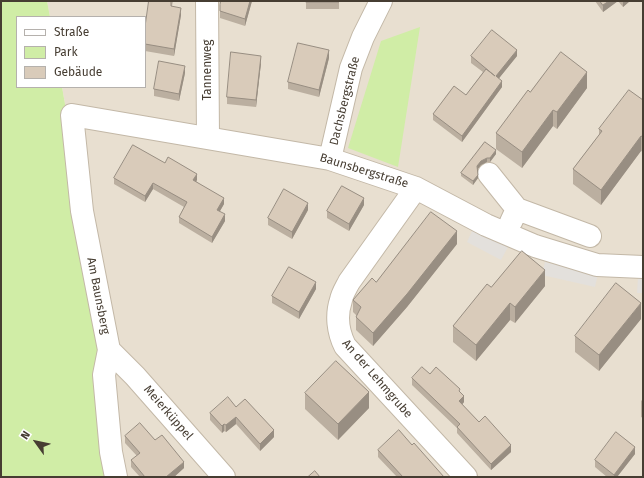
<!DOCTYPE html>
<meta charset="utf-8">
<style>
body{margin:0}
#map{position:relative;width:644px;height:478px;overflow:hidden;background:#f3eee2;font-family:"Fira Sans",sans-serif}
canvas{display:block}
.frame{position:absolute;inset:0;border:2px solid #463d32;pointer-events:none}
.legend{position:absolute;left:16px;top:16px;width:130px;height:72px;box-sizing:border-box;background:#fff;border:1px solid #b5b1ad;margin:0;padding:5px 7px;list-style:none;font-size:12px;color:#463d32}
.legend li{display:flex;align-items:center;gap:8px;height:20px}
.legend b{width:20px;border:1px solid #b5b1ad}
.north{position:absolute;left:16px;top:422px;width:40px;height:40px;-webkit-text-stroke:3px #fff;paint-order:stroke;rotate:303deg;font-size:11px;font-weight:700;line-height:16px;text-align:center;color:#463d32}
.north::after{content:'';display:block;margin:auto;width:14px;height:18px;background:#463d32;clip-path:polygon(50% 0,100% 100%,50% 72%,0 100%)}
</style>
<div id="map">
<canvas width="644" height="478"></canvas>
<div class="frame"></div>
<ul class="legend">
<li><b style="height:5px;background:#fff"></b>Straße</li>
<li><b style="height:11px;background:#d0eda6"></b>Park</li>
<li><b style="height:11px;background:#d9cbba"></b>Gebäude</li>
</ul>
<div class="north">N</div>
</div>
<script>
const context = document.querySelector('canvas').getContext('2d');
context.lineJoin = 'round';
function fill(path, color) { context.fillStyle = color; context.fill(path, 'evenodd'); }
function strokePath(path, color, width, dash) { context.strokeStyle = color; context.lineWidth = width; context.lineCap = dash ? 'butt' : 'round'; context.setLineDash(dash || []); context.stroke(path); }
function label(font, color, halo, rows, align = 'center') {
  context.font = font + ' "Fira Sans",sans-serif'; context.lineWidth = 3; context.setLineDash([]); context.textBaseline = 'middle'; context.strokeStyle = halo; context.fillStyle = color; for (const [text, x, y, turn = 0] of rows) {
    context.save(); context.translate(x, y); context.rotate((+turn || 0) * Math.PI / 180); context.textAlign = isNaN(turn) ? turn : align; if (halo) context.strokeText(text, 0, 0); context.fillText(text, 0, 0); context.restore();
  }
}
fill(new Path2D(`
 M47 1H643V477H117V400L62 87H145V17H50Z`), '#e8dfd0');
fill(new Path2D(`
 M1 1H47L50 17H17V87H62L117 400V477H1Z
 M420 27 398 167 348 148 381 41Z`), '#d0eda6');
fill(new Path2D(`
 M473 229 508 247 501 260 467 242Z
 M545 262 598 274 595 287 542 275Z
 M638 277 643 278V293H637Z`), '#e3e0dc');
const minor = new Path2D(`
 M207 1 208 138
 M330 159 351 68 363 37 381 1
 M489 174 517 209 511 222
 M416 188 349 282C346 288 342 294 341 300 336 315 338 332 345 346L466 477
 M517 209 590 236
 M109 350 135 376 224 477
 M116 477 111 452 104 375 109 350 82 211 72 115 330 159 416 188 486 225 535 246 597 265 643 267`);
strokePath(minor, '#c3b8a7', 24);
strokePath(minor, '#fff', 22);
fill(new Path2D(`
 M173 1 172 6 181 15 174 56 145 51V27Z
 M252 1 245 26 220 18V5Z
 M306 1H339V9H306Z
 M595 1H630L623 7 618 1 603 12Z
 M471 56H517L499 78 502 87 462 142 433 120V114L466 95 483 72 471 63Z
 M329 58 319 97 288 89V82Z
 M261 63 256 107 227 104V97Z
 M185 73 179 101 154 96V89Z
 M587 88 557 129 553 126 522 168 496 149V133L530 92Z
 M643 100V152L641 151 601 205 573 184V169L599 135V129Z
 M485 142 496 154 490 162H487L481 165 477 170 478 178 473 185 461 176V173Z
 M165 163 197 180 196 181 224 204 220 211 225 221 212 243 179 223V217L184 207 153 189 145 202 114 184V178Z
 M364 205 349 231 327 218V211Z
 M308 210 292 239 268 225V218Z
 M457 244 407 307 373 346 356 330V317L357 316 353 312V300L376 282Z
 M545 286 515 323 510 320 476 361 453 342V326L491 287Z
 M316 289 299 319 272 303V296Z
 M641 319 599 371 575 352V336Z
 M430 374 460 392 464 402 462 405 479 422 511 452 491 470 457 433V428L412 385V378Z
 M305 393 369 408 338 440 305 409Z
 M643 399V418L641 417V401Z
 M236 407 274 437 260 451 236 424 226 432 224 431 222 433 210 420V413Z
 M125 436 155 440 184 468 174 477H140L131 467V460L137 456 125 443Z
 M412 445 444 477H397L378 457V450Z
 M635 454 617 477H607L595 467V460Z`), '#bbafa0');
fill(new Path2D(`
 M250 1H252L245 26V19Z
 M609 1H618L603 12V5Z
 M623 1H630L623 7Z
 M181 8V15L174 56V49Z
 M329 50V58L319 97V90Z
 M517 50V56L496 82V76Z
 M261 56V63L256 107V100Z
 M185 66V73L179 101V94Z
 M587 72V88L557 129V112Z
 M502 81V87L462 142V136Z
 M553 110V126L522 168V152Z
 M641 136V151L601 205V190Z
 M496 150V154L490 162V158Z
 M487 158V162L481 165 477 170V166L481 161Z
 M197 174V180L193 186V180Z
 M478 175V178L473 185V181Z
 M153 183V189L145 202V196Z
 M224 198V204L217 216V210Z
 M364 198V205L349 231V224Z
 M308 203V210L292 239V232Z
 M225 214V221L212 243V237Z
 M457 231V244L407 307 373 346V333Z
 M545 270V286L515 323V307Z
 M316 282V289L299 319V312Z
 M510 303V320L476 361V345Z
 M641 303V319L599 371V355Z
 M369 392V408L338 440V424Z
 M464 396V402L459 408V401Z
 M236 417V424L226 432V425Z
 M224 424V431L222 433V426Z
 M274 430V437L260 451V444Z
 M511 445V452L491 470V464Z
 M635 447V454L617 477H614V475Z
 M184 462V468L174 477H166Z`), '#988e82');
const building = new Path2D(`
 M149 1H171V6L181 8 174 49 145 44V27Z
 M221 1H250L245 19 220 11V5Z
 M306 1H339V2H306Z
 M600 1H609L603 5Z
 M492 30 517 50 496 76 502 81 462 136 433 114 454 86 466 95 486 69 495 76 471 56Z
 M298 43 329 50 319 90 288 82Z
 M231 52 261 56 256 100 227 97Z
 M561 52 587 72 557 112 553 110 522 152 496 133 528 90 530 92Z
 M159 61 185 66 179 94 154 89Z
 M629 90 643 100V137L641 136 601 190 573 169 602 131 599 129Z
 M485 142 496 150 490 158H487L481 161 477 166 478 175 473 181 461 173Z
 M133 145 165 163 168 157 197 174 193 180 224 198 217 210 225 214 212 237 179 217 187 202 153 183 145 196 114 178Z
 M342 186 364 198 349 224 327 211Z
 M284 189 308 203 292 232 268 218Z
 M431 212 457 231 407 294 373 333 356 317 361 307 353 300 372 278 376 282Z
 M522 251 545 270 515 307 510 303 476 345 453 326 487 284 491 287Z
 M289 267 316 282 299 312 272 296Z
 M616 283 641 303 599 355 575 336Z
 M336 361 369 392 338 424 305 393Z
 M422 367 430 374 436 367 460 389 459 391 464 396 459 401 479 422 485 416 511 445 491 464 457 427 460 424 412 378Z
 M228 397 236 407 245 399 274 430 260 444 236 417 226 425 224 424 222 426 210 413Z
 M140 423 155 440 162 435 184 462 166 477H145L131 460 140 453 125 436Z
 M399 430 412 445 414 443 444 477H403L378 450Z
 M616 432 635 447 614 475 595 460Z
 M315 471 320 477H308Z`);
fill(building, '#d9cbba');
strokePath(building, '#988e82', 1);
label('12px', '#463d32', '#fff', [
 ["Tannenweg",208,70,-90],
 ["Dachsbergstraße",345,101,-76],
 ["Baunsbergstraße",364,171,17],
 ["Am Baunsberg",98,296,79],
 ["An der Lehmgrube",377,379,49],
 ["Meierküppel",168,413,49]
]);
</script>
